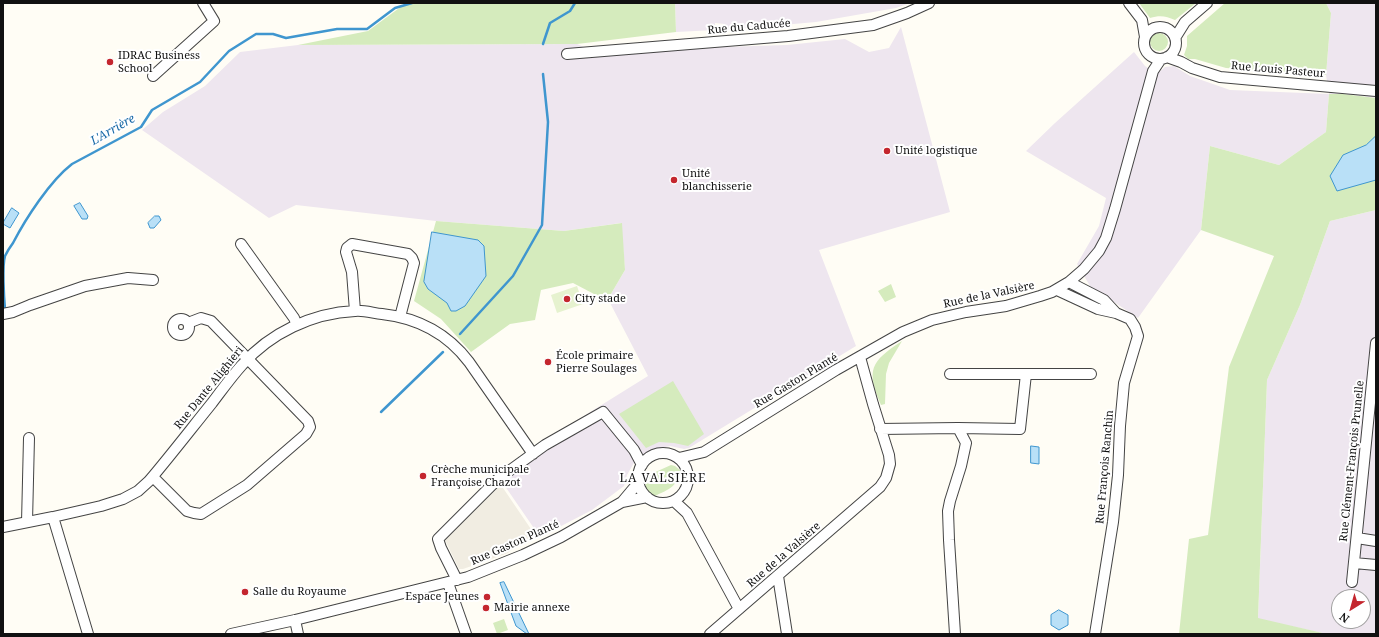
<!DOCTYPE html>
<meta charset="utf-8">
<style>
body{margin:0}
#map{position:relative;width:1379px;height:637px;overflow:hidden;background:#fffdf5;font-family:"Noto Serif",serif}
canvas{display:block}
.frame{position:absolute;inset:0;border:4px solid #111;pointer-events:none}
.north{position:absolute;left:1331px;top:589px;width:40px;height:40px;box-sizing:border-box;background:#fff;border:1px solid #a0a0a0;border-radius:50%;rotate:217deg;font-size:11px;font-weight:700;line-height:16px;text-align:center;color:#111}
.north::after{content:'';display:block;margin:auto;width:14px;height:18px;background:#c4262e;clip-path:polygon(50% 0,100% 100%,50% 72%,0 100%)}
</style>
<div id="map">
<canvas width="1379" height="637"></canvas>
<div class="frame"></div>
<div class="north">N</div>
</div>
<script>
const context = document.querySelector('canvas').getContext('2d');
context.lineJoin = 'round';
function fill(path, color) { context.fillStyle = color; context.fill(path, 'evenodd'); }
function strokePath(path, color, width, dash) { context.strokeStyle = color; context.lineWidth = width; context.lineCap = dash ? 'butt' : 'round'; context.setLineDash(dash || []); context.stroke(path); }
function label(font, color, halo, rows, align = 'center') {
  context.font = font + ' "Noto Serif",serif'; context.lineWidth = 4; context.setLineDash([]); context.textBaseline = 'middle'; context.strokeStyle = halo; context.fillStyle = color; for (const [text, x, y, turn = 0] of rows) {
    context.save(); context.translate(x, y); context.rotate((+turn || 0) * Math.PI / 180); context.textAlign = isNaN(turn) ? turn : align; if (halo) context.strokeText(text, 0, 0); context.fillText(text, 0, 0); context.restore();
  }
}
fill(new Path2D(`
 M675 3H910L896 8 816 22 726 30 725 24 715 23V30L676 32Z
 M1326 3H1376V98L1343 94H1329L1326 132 1279 165 1210 146 1201 230 1138 318 1090 286 1077 264 1099 226 1106 198 1026 151 1055 123 1134 52 1145 66 1157 74 1165 67 1174 66 1190 76 1230 90 1329 94 1326 75 1331 13Z
 M901 27 950 212 819 250 856 346 689 448 684 449 670 446 651 450 645 453 635 461 627 475 624 486 592 510 540 537 498 476 542 442 648 376 608 299 625 270 621 223 564 231 436 221 296 205 269 218 142 130 163 112 205 86 240 52 298 45 577 44 605 56 722 47 787 45 845 39 869 52 889 48Z
 M1376 210V634H1327L1258 619 1267 380 1300 305 1330 221ZM1339 597H1363V621H1339Z`), '#eee6ef');
fill(new Path2D(`
 M406 3H675L676 32 577 44 298 45 368 31Z
 M1139 3H1196L1175 20C1166 16 1160 15 1150 18Z
 M1225 3H1326L1331 13 1326 75 1226 68 1195 59H1188L1184 55 1187 46V36Z
 M1150 42a9 9 0 1 1 18 0a9 9 0 1 1-18 0Z
 M1329 94H1343L1376 98V210L1330 221 1300 305 1267 380 1258 618 1327 634H1179L1189 539 1208 535 1229 367 1274 256 1201 230 1210 146 1279 165 1326 132Z
 M436 221 564 231 622 223 625 270 608 299 594 294 573 283 541 290 535 320 510 324 471 352 441 319 414 301Z
 M891 284 896 297 885 302 878 291Z
 M902 341 889 363 886 374 885 404 881 405C866 370 870 362 902 341Z
 M673 381 704 434 688 446 674 443 659 442 646 448 619 414Z
 M671 465 675 466 680 470C678 487 669 489 655 496 648 493 645 489 645 481L651 474Z
 M504 619 508 630 497 634 493 623Z`), '#d5ebbd');
fill(new Path2D(`
 M577 286 583 304 557 313 551 295Z`), '#e6f2cf');
fill(new Path2D(`
 M501 485 537 538 514 547 508 553 486 561 463 569H459L445 540Z`), '#f1ede2');
const water = new Path2D(`
 M1376 136V180L1337 191 1330 176 1343 155 1366 145Z
 M80 203 88 216 87 219H82L74 206Z
 M12 208 19 213 10 228 3 224V223Z
 M155 216H159L161 220 154 228H150L148 223Z
 M432 232 478 240 484 246 486 276 465 306 456 311H451L447 303 428 289 424 282Z
 M1031 446 1039 447V464L1031 463Z
 M504 582 529 634H527L516 626 500 583Z
 M1059 610 1068 615V625L1059 630 1051 625V615Z`);
fill(water, '#b9e0f7');
strokePath(water, '#3f96cf', 1);
strokePath(new Path2D(`
 M543 44 550 23 570 11 575 3
 M3 309H5C4 298 2 266 5 256 7 252 10 247 13 243 26 218 50 181 72 164L141 127 152 110 200 82 229 51 256 34H273L286 38 337 29H367L395 8 412 3
 M460 334 513 276 542 225 548 122 543 74
 M381 412 443 352`), '#3f96cf', 2.5);
const street = new Path2D(`
 M1129 3 1142 20 1145 37
 M1144 43a16 16 0 1 1 32 0a16 16 0 1 1-32 0Z
 M1175 38 1185 22 1207 3
 M567 54 788 36 873 25 907 13 929 3
 M1167 57 1181 62 1192 68 1220 77 1376 91
 M153 76 214 21 203 3
 M241 244 294 318 297 325
 M1069 282 1104 300 1116 313
 M1057 290 1098 309 1116 313 1130 319 1135 327 1138 336 1124 383 1120 426 1118 475 1113 522 1095 634
 M355 311 352 272 346 252 347 248 352 244 408 254 412 258 414 263 400 317
 M3 314 13 312 30 305 85 286 128 278 153 280
 M173 327a8 8 0 1 1 16 0a8 8 0 1 1-16 0Z
 M950 374H1026L1020 429 958 428
 M1026 374H1091
 M880 429 958 428 966 443 961 466 950 501 948 511 949 540 955 634
 M638 478a25 25 0 1 1 50 0a25 25 0 1 1-50 0Z
 M679 458 704 452 836 370 903 332 932 320 966 312 1006 306 1040 296 1052 292 1069 282 1084 269 1099 251 1106 238 1115 209 1153 71 1161 59
 M153 477 187 511 194 513 201 514 247 485 306 434 310 427 308 421 211 321 201 318 188 323
 M674 501 687 513 739 609
 M622 502 647 497
 M53 517 88 634
 M27 522 29 438
 M3 527 53 517 101 506 123 499 138 491 149 481C171 455 191 429 212 403 222 390 231 377 242 365 270 333 312 313 355 311 363 310 373 313 382 314 418 318 447 333 469 362L533 454
 M1357 538 1376 541
 M1354 563 1376 565
 M778 576 787 634
 M457 580 441 548 438 539 498 479 545 445 603 412 634 450 642 465
 M1352 582 1376 343
 M448 583 466 634
 M295 620 298 634
 M231 634 295 620 468 577 523 555 561 537 622 502 638 483
 M710 634 880 487 886 478 890 464 889 455 873 404 860 357`);
strokePath(street, '#444', 12);
strokePath(street, '#fff', 10);
for (const [x, y, r, color] of [
 [110,62,4,"#c4262e"],
 [887,151,4,"#c4262e"],
 [674,180,4,"#c4262e"],
 [567,299,4,"#c4262e"],
 [548,362,4,"#c4262e"],
 [423,476,4,"#c4262e"],
 [245,592,4,"#c4262e"],
 [487,597,4,"#c4262e"],
 [486,608,4,"#c4262e"]
]) { const dot = new Path2D(); dot.arc(x, y, r, 0, 2 * Math.PI); context.fillStyle = color; context.fill(dot); strokePath(dot, '#fff', 1.5); }
label('11px', '#111', '#fff', [
 ["Rue du Caducée",749,27,-5],
 ["Rue Louis Pasteur",1278,70,5],
 ["Rue de la Valsière",989,295,-12],
 ["Rue Gaston Planté",796,381,-31],
 ["Rue Dante Alighieri",209,388,-51],
 ["Rue Clément-François Prunelle",1352,461,-84],
 ["Rue François Ranchin",1105,467,-85],
 ["Rue Gaston Planté",515,543,-24],
 ["Rue de la Valsière",784,555,-41]
]);
label('11px', '#111', '#fff', [
 ["IDRAC Business",118,56],
 ["School",118,69],
 ["Unité logistique",895,151],
 ["Unité",682,174],
 ["blanchisserie",682,187],
 ["City stade",575,299],
 ["École primaire",556,356],
 ["Pierre Soulages",556,369],
 ["Crèche municipale",431,470],
 ["Françoise Chazot",431,483],
 ["Salle du Royaume",253,592],
 ["Espace Jeunes",479,597,"right"],
 ["Mairie annexe",494,608]
], 'left');
label('italic 12px', '#1768a6', '#fff', [
 ["L'Arrière",113,130,-30]
]);
context.letterSpacing = '1px';
label('12px', '#111', '#fff', [
 ["LA VALSIÈRE",663,479]
]);
context.letterSpacing = '0px';
</script>
